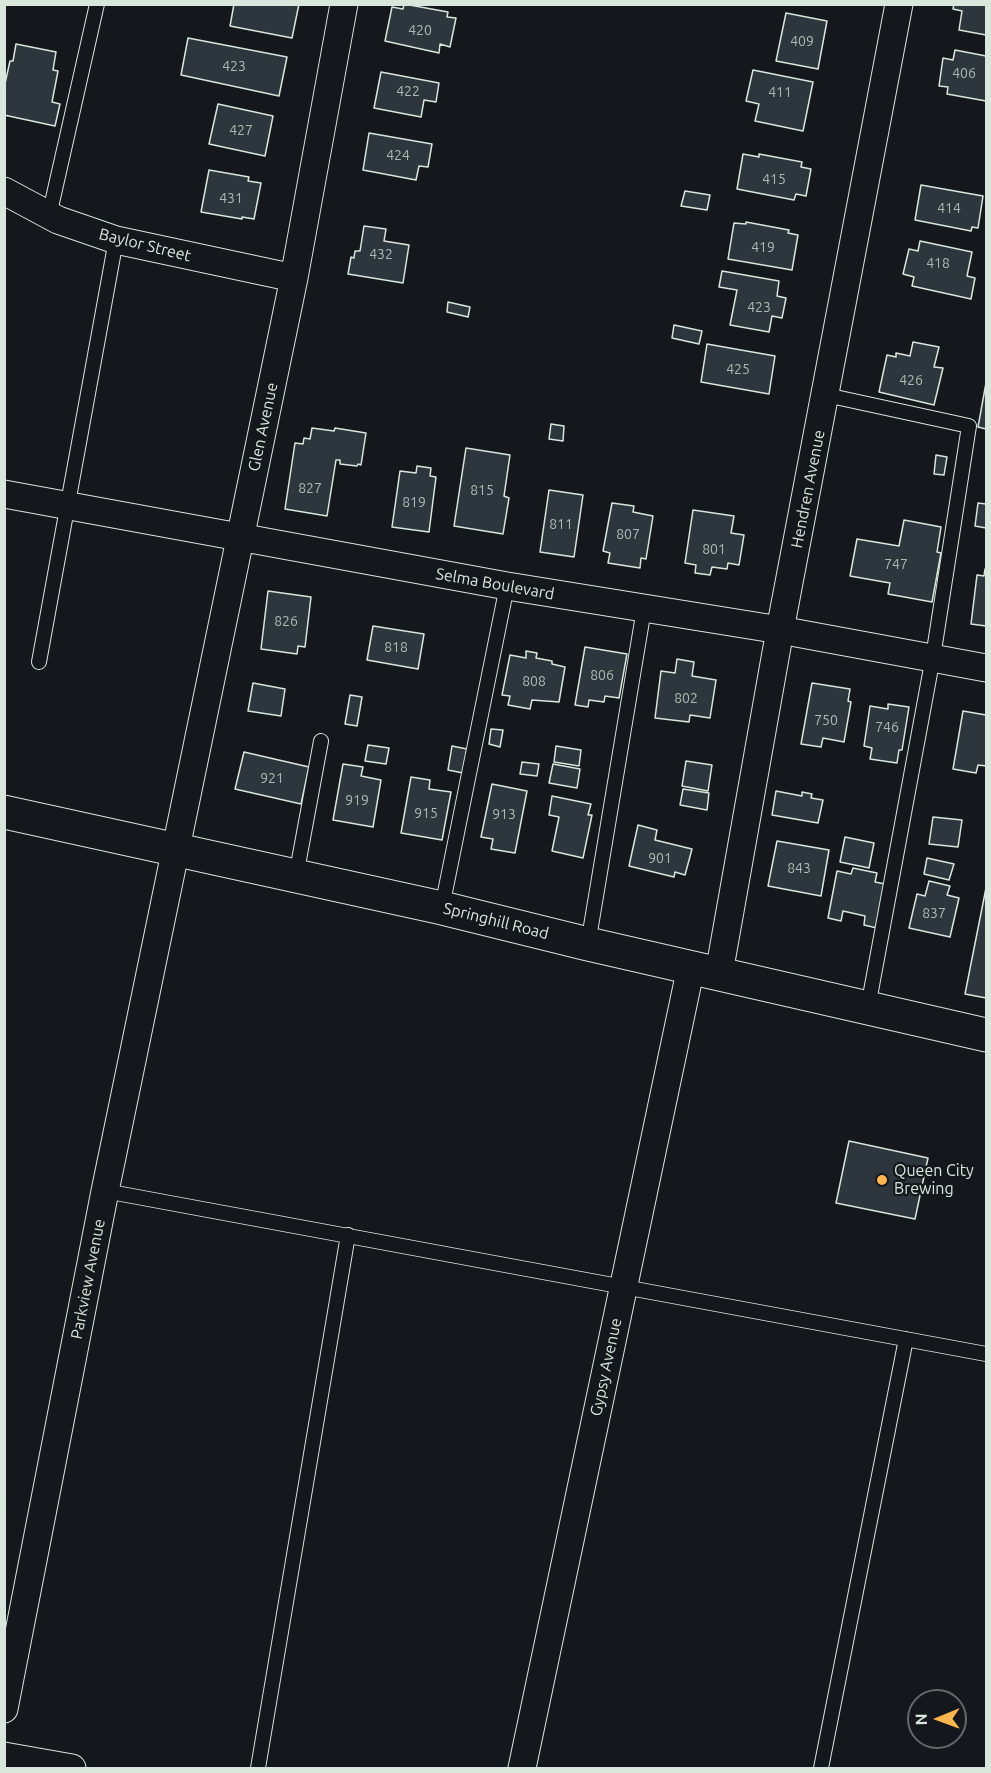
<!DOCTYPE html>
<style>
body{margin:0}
#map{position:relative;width:991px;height:1773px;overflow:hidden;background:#14181c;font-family:Ubuntu,sans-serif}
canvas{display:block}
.frame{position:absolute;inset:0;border:6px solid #d8e6dc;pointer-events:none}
.north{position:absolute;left:907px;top:1689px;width:60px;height:60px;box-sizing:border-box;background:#14181c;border:2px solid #626a69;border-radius:50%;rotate:269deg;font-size:16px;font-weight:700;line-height:24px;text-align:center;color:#d8e6dc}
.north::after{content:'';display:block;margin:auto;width:21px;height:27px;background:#ffb74d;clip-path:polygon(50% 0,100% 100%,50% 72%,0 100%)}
</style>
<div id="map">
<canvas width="991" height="1773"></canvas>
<div class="frame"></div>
<div class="north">N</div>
</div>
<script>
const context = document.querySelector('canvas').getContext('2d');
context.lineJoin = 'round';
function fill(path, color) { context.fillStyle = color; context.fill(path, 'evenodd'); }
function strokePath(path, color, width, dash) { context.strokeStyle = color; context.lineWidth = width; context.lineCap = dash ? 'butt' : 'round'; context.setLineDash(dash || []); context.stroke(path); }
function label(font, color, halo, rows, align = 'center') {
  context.font = font + ' Ubuntu,sans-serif'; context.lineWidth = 4.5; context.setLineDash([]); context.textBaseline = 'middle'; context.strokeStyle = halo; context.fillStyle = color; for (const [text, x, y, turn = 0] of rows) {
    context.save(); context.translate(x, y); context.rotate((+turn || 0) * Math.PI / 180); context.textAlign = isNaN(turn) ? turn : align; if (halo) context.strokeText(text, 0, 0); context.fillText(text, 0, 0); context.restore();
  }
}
const building = new Path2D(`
 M234 4H299L292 38 230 26Z
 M404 4 448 12 447 17 456 18 450 47 440 44 439 53 385 41 392 7 403 9Z
 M954 4H986V35L959 30 962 11 953 9Z
 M786 13 827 21 818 69 776 61Z
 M188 38 287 57 279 96 181 75Z
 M16 44 56 52 53 70 58 71 52 102 60 104 55 126 4 115V88L10 61H13Z
 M955 50 986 56V101L947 94 948 87 939 86 943 58 953 60Z
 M753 70 813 82 803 131 755 121 759 104 746 101Z
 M381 72 439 83 436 102 424 100 421 117 374 108Z
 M218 104 273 116 265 156 209 144Z
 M369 133 432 144 428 167 419 166 416 180 363 170Z
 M743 154 759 157V154L802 162 801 167 811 169 806 196 796 194 794 200 737 189Z
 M209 170 249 177 248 181 261 183 254 219 242 217V219L201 212Z
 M921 185 983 196 978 228 972 227 971 231 915 220Z
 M685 191 710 195 707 210 681 206Z
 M746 222 789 230 788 233 798 235 792 270 728 259 734 223 746 224Z
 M364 226 386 229 384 241 409 245 403 283 348 274 351 257 354 258 355 251H360Z
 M920 241 972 252 967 276 975 278 971 299 912 286 914 277 903 274 909 249 918 251Z
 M722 271 779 281 777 296 786 298 782 318 772 316 769 332 730 325 737 290 719 287Z
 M448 302 470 307 468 317 447 312Z
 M674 325 702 331 699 344 672 338Z
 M913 342 939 347 934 367 943 368 934 405 879 392 887 355 896 357V353L910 356Z
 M707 344 775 356 769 394 701 382Z
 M986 383V429L978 427Z
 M551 424 564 426 563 441 549 439Z
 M312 428 334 431 335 428 366 433 361 465 358 464 357 466 340 464V460H336L327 516 285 509 295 443 303 444 304 438 310 439Z
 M466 448 510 455 504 496 509 498 503 534 454 526Z
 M936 455 947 457 944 475 934 474Z
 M417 466 431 468 430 476 436 477 429 532 392 527 400 471 416 473Z
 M549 490 583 495 574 557 540 552Z
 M612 503 634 506 633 512 653 516 646 559 641 558 640 568 608 563 610 553 603 551Z
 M978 503 986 504V528L975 526Z
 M693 510 734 516 731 533 744 535 739 565 728 563 727 569 712 567 710 575 695 573 696 565 685 563Z
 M904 520 941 527 937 552 941 553 932 602 888 594 890 583 850 576 857 539 899 546Z
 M985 569H986V626L971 624 977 575 984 576Z
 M268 591 311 597 305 647 298 646 297 654 261 649Z
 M373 626 424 634 418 669 367 660Z
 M585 647 627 654 619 698 605 696 604 702 589 700 588 707 575 705Z
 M526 651 537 653 536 658 552 661V664L565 667 559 702 532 700 530 709 508 705 510 696 502 695 510 655 526 658Z
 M677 659 694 662 692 676 716 680 710 718 690 715 689 722 655 718 661 671 675 673Z
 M253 683 285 689 281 716 248 711Z
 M812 683 850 689 848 701 851 702 844 742 823 738 821 747 801 744Z
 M350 695 362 697 357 726 345 724Z
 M888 704 909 707 902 750H899L897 763 870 759 872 748 864 746 870 706 888 709Z
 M963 711 986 715V766L978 765 976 773 953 769Z
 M491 729 503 730 500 747 489 744Z
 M368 745 389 748 386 764 365 761Z
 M452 746 467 749 463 773 448 770Z
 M556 746 581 750 579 766 554 762Z
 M244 752 309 767 301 804 235 789Z
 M686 761 712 765 708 791 682 786Z
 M522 762 539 764 537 776 520 774Z
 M343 764 363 767 361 776 381 780 373 827 333 820Z
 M553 764 580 769 577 788 549 783Z
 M411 777 430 780 429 789 451 792 442 840 401 833Z
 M492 784 527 791 515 853 491 849 493 839 481 837Z
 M683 789 709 793 707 810 680 805Z
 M776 791 802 796V792L812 794 811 798 823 800 818 823 772 815Z
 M552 796 591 804 588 815H592L583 858 552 851 559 817 549 815Z
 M933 817 962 820 958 847 929 844Z
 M638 825 657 830 655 840 692 849 685 875 675 872 674 877 629 866Z
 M845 837 874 843 869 868 840 862Z
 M777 841 829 850 821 896 768 886Z
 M927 858 954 864 949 880 924 874Z
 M853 868 877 873 875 882 885 884 877 928 864 925 865 916 843 911 841 921 828 918 837 871 851 874Z
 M929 881 950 886 947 895 959 898 950 937 909 928 917 894 925 896Z
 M986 888V998L965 994Z
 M849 1141 928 1158 915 1219 836 1203Z`);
fill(building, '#2c363c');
strokePath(building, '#d8e6dc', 1.5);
const lane = new Path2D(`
 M49 216 97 4
 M826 395 969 426 933 657 868 1007
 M39 662 116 240
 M296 876 321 741
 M442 907 507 586
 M588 944 644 609
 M105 1191 986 1354
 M258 1768 348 1235
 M821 1768 906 1339`);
const street = new Path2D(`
 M4 191 58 220 116 240 294 278
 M4 494 507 586 780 630 986 668
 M719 973 780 630 899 4
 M4 1709 105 1191 294 278 344 4
 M4 1756 72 1768
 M522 1768 691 967`);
const secondary = new Path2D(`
 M4 812 442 908 588 944 986 1035`);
strokePath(lane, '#d8e6dc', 16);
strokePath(street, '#d8e6dc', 29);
strokePath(secondary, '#d8e6dc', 35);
strokePath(lane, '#14181c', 14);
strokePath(street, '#14181c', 27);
strokePath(secondary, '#14181c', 33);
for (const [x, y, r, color] of [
 [882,1180,6,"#ffb74d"]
]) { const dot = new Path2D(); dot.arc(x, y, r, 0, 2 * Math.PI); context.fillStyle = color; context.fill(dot); strokePath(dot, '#14181c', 2); }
label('14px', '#adbab4', null, [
 ["420",420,30],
 ["409",802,41],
 ["423",234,66],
 ["406",964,73],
 ["422",408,91],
 ["411",780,92],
 ["427",241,130],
 ["424",398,155],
 ["415",774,179],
 ["431",231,198],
 ["414",949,208],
 ["419",763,247],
 ["432",381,254],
 ["418",938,263],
 ["423",759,307],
 ["425",738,369],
 ["426",911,380],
 ["827",310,488],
 ["815",482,490],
 ["819",414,502],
 ["811",561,524],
 ["807",628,534],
 ["801",714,549],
 ["747",896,564],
 ["826",286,621],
 ["818",396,647],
 ["806",602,675],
 ["808",534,681],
 ["802",686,698],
 ["750",826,720],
 ["746",887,727],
 ["921",272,778],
 ["919",357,800],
 ["915",426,813],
 ["913",504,814],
 ["901",660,858],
 ["843",799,868],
 ["837",934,913]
]);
label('16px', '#d8e6dc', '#14181c', [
 ["Baylor Street",145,245,14],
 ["Glen Avenue",263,427,-78],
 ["Hendren Avenue",808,489,-79],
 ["Selma Boulevard",495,584,10],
 ["Springhill Road",496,921,14],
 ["Parkview Avenue",88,1279,-79],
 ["Gypsy Avenue",606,1367,-78]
]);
label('16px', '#d8e6dc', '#14181c', [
 ["Queen City",894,1171],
 ["Brewing",894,1189]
], 'left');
</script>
